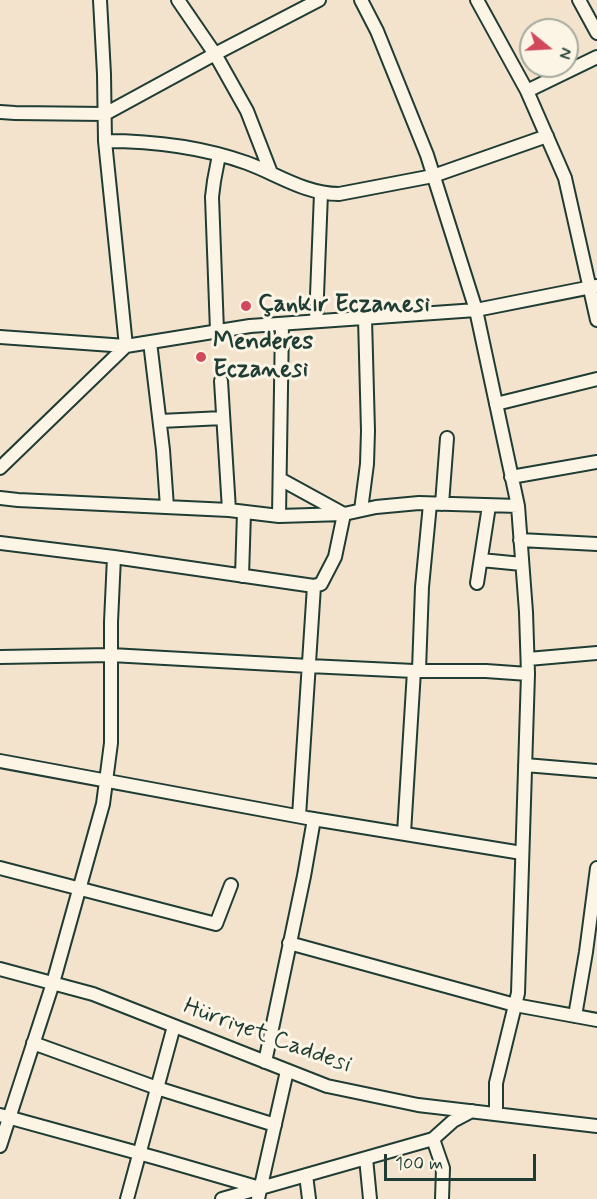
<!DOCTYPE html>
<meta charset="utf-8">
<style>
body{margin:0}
#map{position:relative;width:597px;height:1199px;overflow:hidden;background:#f4e3cc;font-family:Mynerve,sans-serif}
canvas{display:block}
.north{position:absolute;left:519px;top:18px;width:60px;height:60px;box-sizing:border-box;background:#fcf5e5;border:2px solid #a4ab9e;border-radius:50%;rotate:108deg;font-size:16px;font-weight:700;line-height:24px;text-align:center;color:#1f3d34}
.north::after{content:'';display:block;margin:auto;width:21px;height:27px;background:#d1495b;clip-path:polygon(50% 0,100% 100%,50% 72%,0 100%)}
.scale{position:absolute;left:384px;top:1154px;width:152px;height:27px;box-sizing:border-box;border:3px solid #1f3d34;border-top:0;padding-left:8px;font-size:18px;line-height:21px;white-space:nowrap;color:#1f3d34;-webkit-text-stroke:4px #fcf5e5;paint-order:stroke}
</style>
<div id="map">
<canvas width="597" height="1199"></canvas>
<div class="north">N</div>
<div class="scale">100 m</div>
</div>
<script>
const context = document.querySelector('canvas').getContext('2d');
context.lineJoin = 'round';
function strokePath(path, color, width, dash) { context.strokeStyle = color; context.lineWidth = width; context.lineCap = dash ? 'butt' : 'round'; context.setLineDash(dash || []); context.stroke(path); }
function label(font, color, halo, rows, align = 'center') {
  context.font = font + ' Mynerve,sans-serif'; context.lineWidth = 6; context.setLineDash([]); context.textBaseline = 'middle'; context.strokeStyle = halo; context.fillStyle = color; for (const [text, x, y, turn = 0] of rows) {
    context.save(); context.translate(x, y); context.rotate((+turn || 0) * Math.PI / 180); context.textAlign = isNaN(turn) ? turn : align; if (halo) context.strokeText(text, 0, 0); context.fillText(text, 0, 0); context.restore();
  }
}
const minor = new Path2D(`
 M178 0 215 54 247 111 271 173
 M361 0 377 31 427 155 476 310 518 506 526 612 528 674 518 993 496 1083V1114
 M477 0 527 91 565 178 597 320
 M579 0 597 33
 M527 91 597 57
 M0 112 15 113 105 114 215 54 319 0
 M105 141C153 141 202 147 247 163 277 174 305 194 339 194L433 176 547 136
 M316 321 321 193
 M217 331 212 197 214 181 219 155
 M0 337 126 346 250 326 476 310 597 286
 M150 342 163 450 167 507
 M221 381 229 510
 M496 404 597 379
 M160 421 223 418
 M0 468 126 346 105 141 104 74 100 0
 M511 477 597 462
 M280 479 342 513
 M0 498 18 500 229 510 279 516 344 514
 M442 504 447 438
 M361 510 367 464 368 431 365 318
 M279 516 282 324
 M520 540 597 544
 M0 543 114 557 314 586 321 584 335 557 344 514 376 507 419 503 518 506
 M481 560 522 564
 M242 576 244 512
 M477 583 489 506
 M0 657 111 655 309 666 414 671H486L528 674
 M528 659 597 653
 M419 670 422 587 430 504
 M0 761 307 818 522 853
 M525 765 597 771
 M299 816 314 586
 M404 833 414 671
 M0 868 216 924 231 885
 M289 943 515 1005 597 1020
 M0 969 93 994 327 1086 418 1105 597 1126
 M575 1016 586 952 597 868
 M33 1043 157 1088 275 1125
 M265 1062 304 876 314 819
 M0 1115 160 1159 260 1188
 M433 1139 443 1168 442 1199
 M0 1146 53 983 103 804 111 743V622L114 557
 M366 1158 370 1199
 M306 1175 309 1199
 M127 1199 174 1026
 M222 1199 433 1139 453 1121 472 1111
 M258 1199 287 1071`);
strokePath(minor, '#1f3d34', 16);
strokePath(minor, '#fcf5e5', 12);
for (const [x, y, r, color] of [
 [246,306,6,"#d1495b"],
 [201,357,6,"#d1495b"]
]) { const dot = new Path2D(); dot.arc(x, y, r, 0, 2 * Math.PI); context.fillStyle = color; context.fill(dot); strokePath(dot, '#fcf5e5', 2); }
label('bold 24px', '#1f3d34', '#fcf5e5', [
 ["Çankır Eczanesi",258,306],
 ["Menderes",213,343],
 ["Eczanesi",213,371]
], 'left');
label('24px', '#1f3d34', '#fcf5e5', [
 ["Hürriyet Caddesi",267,1037,20]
]);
</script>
